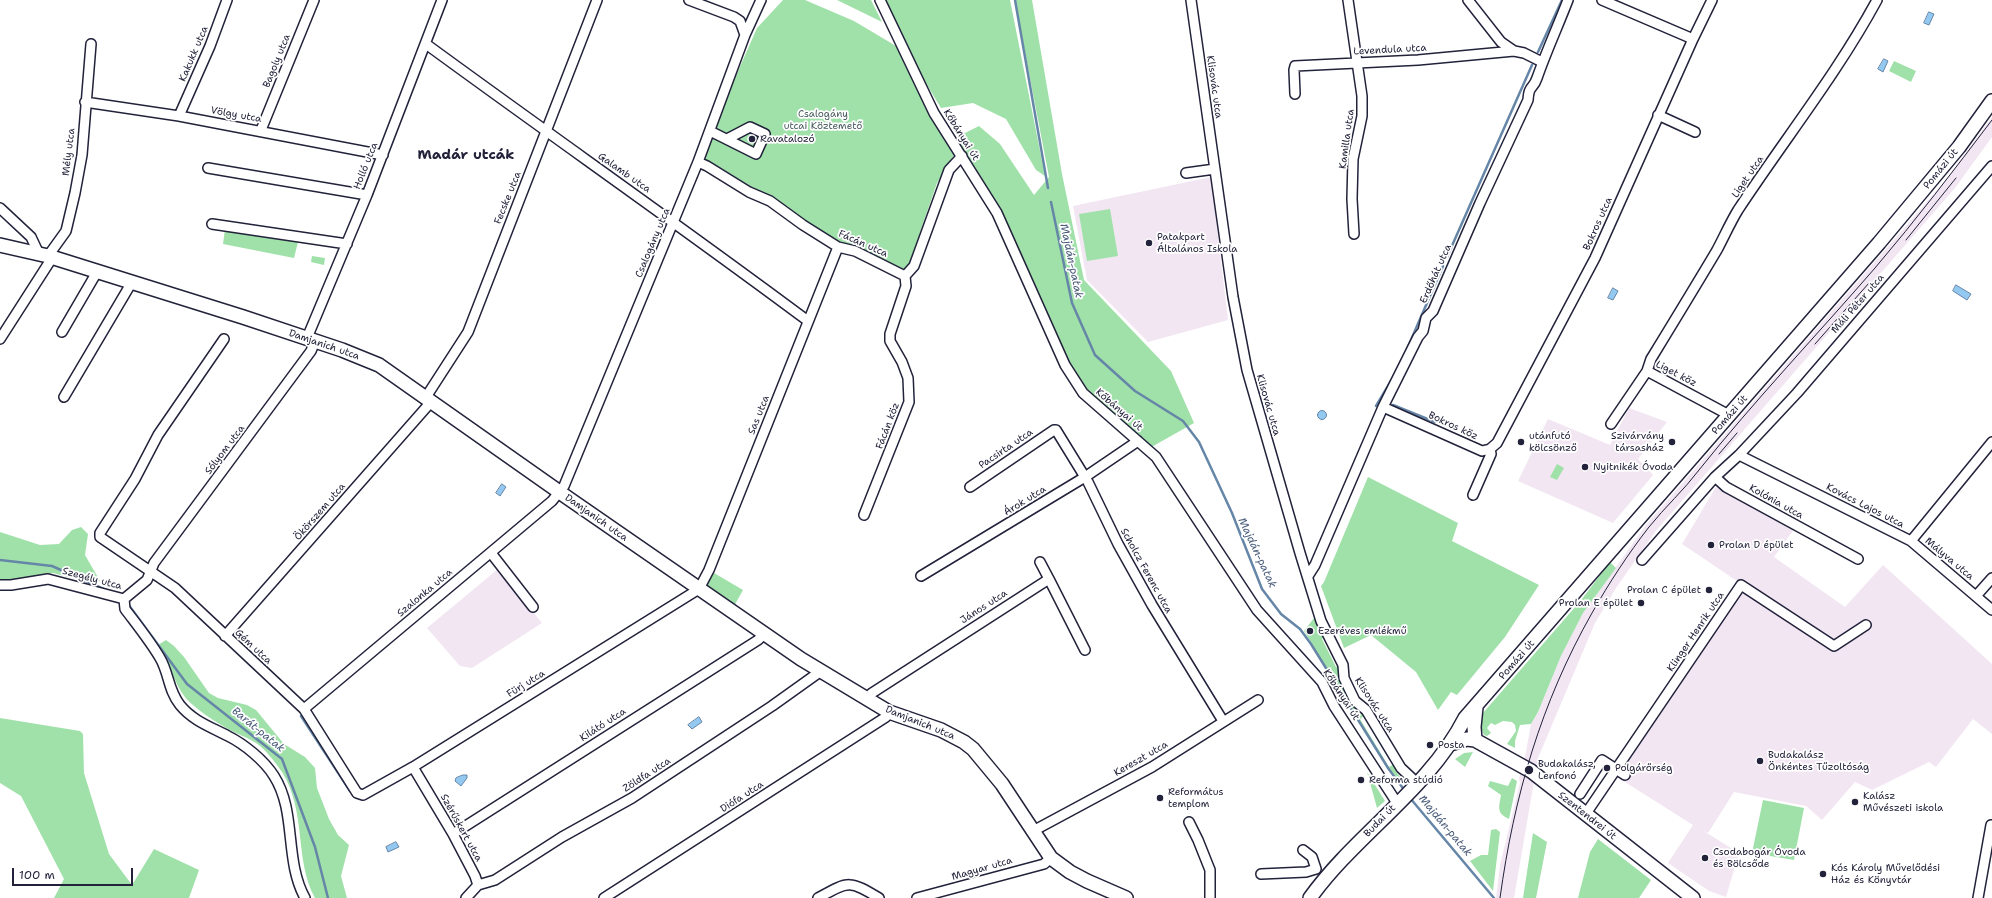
<!DOCTYPE html>
<meta charset="utf-8">
<style>
body{margin:0}
#map{position:relative;width:1992px;height:898px;overflow:hidden;background:#fff;font-family:"Shantell Sans",sans-serif}
canvas{display:block}
.scale{position:absolute;left:12px;top:868px;width:121px;height:18px;box-sizing:border-box;border:2px solid #22223b;border-top:0;padding-left:5px;font-size:12px;line-height:14px;white-space:nowrap;color:#22223b;-webkit-text-stroke:3px #fff;paint-order:stroke}
</style>
<div id="map">
<canvas width="1992" height="898"></canvas>
<div class="scale">100 m</div>
</div>
<script>
const context = document.querySelector('canvas').getContext('2d');
context.lineJoin = 'round';
function fill(path, color) { context.fillStyle = color; context.fill(path, 'evenodd'); }
function strokePath(path, color, width, dash) { context.strokeStyle = color; context.lineWidth = width; context.lineCap = dash ? 'butt' : 'round'; context.setLineDash(dash || []); context.stroke(path); }
function label(font, color, halo, rows, align = 'center') {
  context.font = font + ' "Shantell Sans",sans-serif'; context.lineWidth = 3.5; context.setLineDash([]); context.textBaseline = 'middle'; context.strokeStyle = halo; context.fillStyle = color; for (const [text, x, y, turn = 0] of rows) {
    context.save(); context.translate(x, y); context.rotate((+turn || 0) * Math.PI / 180); context.textAlign = isNaN(turn) ? turn : align; if (halo) context.strokeText(text, 0, 0); context.fillText(text, 0, 0); context.restore();
  }
}
fill(new Path2D(`
 M1992 117V137L1955 188 1655 532 1616 588 1595 623 1538 758 1514 898H1496L1500 865 1520 783 1519 778 1526 752 1531 724 1538 712 1561 656 1583 613 1646 525 1945 181Z
 M1211 177 1228 320 1148 342 1087 280 1073 206Z
 M1629 408 1667 422 1638 459 1653 475 1613 523 1518 481 1548 419 1610 445Z
 M1716 487 1794 529 1774 557 1845 607 1883 565 1992 664V734L1973 719 1936 767 1929 762 1872 790 1855 782 1822 820 1806 806 1734 792 1708 833 1702 830 1739 853 1726 897 1709 891 1668 863 1693 825 1617 777 1743 585 1682 544Z
 M498 569 542 623 472 668 460 666 427 628Z`), '#f2e6f2');
fill(new Path2D(`
 M783 0H805L854 21 896 46 917 90 955 153 937 183 905 276 847 248 698 162 757 28Z
 M837 0H871L882 22Z
 M882 0H1010L1045 176 1036 170 1006 119 973 103 941 108 913 62Z
 M1015 0H1032L1062 174 1084 280 1171 371 1194 423 1148 449 1083 393 957 137 979 126 1000 144 1034 195 1049 177Z
 M1894 61 1916 71 1911 82 1889 71Z
 M1110 209 1118 256 1087 261 1079 214Z
 M225 229 298 242 294 258 223 244Z
 M312 256 325 258 324 265 311 262Z
 M1557 464 1564 468 1557 480 1550 477Z
 M1368 477 1458 523 1452 541 1539 585 1505 637 1457 695 1451 692 1438 710 1416 672 1371 635 1344 648 1321 586 1324 582Z
 M81 527 88 534 85 555 100 581 91 583 53 573 16 581 0 580V532L40 545 59 544 72 530Z
 M1610 562 1616 568 1583 613 1561 656 1538 712 1531 724 1520 725 1515 741V748L1507 744 1516 731 1515 725 1512 722 1503 721 1495 725 1491 723 1487 728 1491 733 1487 736 1484 735 1480 726 1483 713 1582 599Z
 M709 570 743 590 732 610 699 589Z
 M1314 618 1324 636 1322 639 1336 667 1339 665 1340 679 1347 693 1365 715 1360 719 1389 767 1394 764 1398 770 1396 772 1403 780 1405 778 1407 780 1402 784 1389 768 1304 631Z
 M166 640 174 646 184 657 209 693 218 698 247 705 256 710 284 744 305 757 315 768 317 788 329 819 338 835 349 845 341 876 347 898H315C294 860 307 812 282 772 275 762 266 750 256 743 247 737 237 734 228 729 216 722 203 714 193 705 174 690 172 664 158 645Z
 M0 718 80 731 83 734 84 773 109 854 132 885 154 849 199 870 189 898H54L64 879 21 796 0 783Z
 M1473 752 1465 767 1455 759 1464 753Z
 M1367 772 1385 801 1377 808Z
 M1512 778 1517 781 1509 819C1496 813 1499 807 1501 795L1488 786 1490 781 1508 786Z
 M1763 800 1804 808 1794 860 1752 853Z
 M1496 829 1500 832 1493 891 1470 861 1481 855H1488L1491 830Z
 M1533 833 1547 842 1536 898H1523Z
 M1598 839 1651 880 1639 898H1578L1590 852Z`), '#a0e1aa');
const water = new Path2D(`
 M1929 12 1934 14 1929 25 1924 23Z
 M1884 59 1888 61 1883 72 1878 69Z
 M1956 285 1971 294 1967 300 1953 291Z
 M1613 288 1618 291 1613 300 1608 298Z
 M1317.5 415a4.5 4.5 0 1 1 9 0a4.5 4.5 0 1 1-9 0Z
 M502 484 506 487 500 496 496 493Z
 M699 717 702 722 692 729 688 725Z
 M463 775H467V778L461 786 455 781 456 778Z
 M396 842 399 847 388 852 386 847Z`);
fill(water, '#93c9f1');
strokePath(water, '#6686a8', 1);
strokePath(new Path2D(`
 M1015 0 1048 188
 M1538 52 1562 0
 M1051 202 1072 303 1095 355 1135 391 1183 421 1199 442 1232 513 1262 589 1281 614 1300 629 1311 644 1388 768 1405 791
 M1447 257 1532 65
 M1404 356 1443 266
 M1393 405 1435 422
 M1376 406 1391 381
 M0 560 52 566 108 591
 M128 604 187 684 282 759 315 847 328 898
 M301 716 350 791
 M1410 798 1494 898`), '#6686a8', 2.5);
const minor = new Path2D(`
 M689 0 734 17 740 21 745 35
 M880 0 934 113 997 213 1065 365 1083 393 1156 457 1257 610 1322 682 1334 706 1397 803
 M1191 0 1233 297 1247 370 1300 553 1321 621 1343 665 1344 678 1355 701 1366 710 1401 768 1417 783
 M1348 0 1362 96V116L1353 159 1352 199 1354 234
 M1468 0 1501 42 1514 51 1524 53 1542 62
 M1602 0 1693 39
 M426 44C553 137 682 227 808 321
 M1295 94 1294 70 1295 66 1418 60 1514 51
 M85 102 179 116 383 155
 M1658 115 1695 132
 M179 116 210 46 227 0
 M261 130 314 0
 M710 131 756 154 765 134 750 127 727 139
 M698 162 707 166 749 192 770 201 803 225 838 247 855 251 905 276 914 266 949 170 962 156
 M208 168 367 195
 M1186 173 1215 169
 M0 208 31 237 39 254
 M212 224 347 244
 M48 256 66 231 75 193 82 155 91 44
 M62 332 97 272
 M307 338 367 195 442 0
 M0 339 52 258
 M224 339 158 435 135 479 100 533V537L175 588 304 709 357 793 363 795 413 767 699 589 709 570 838 247
 M1647 371 1729 415
 M64 397 132 282
 M426 397 468 332 597 0
 M1383 407 1482 451 1490 449 1497 443 1595 258 1693 39 1712 0
 M1611 424 1647 371 1651 359C1673 323 1695 287 1717 250 1724 237 1730 223 1738 210 1784 140 1837 74 1877 0
 M1739 455 1911 541 1992 442
 M1715 477 1726 487 1858 559
 M970 487 1054 430H1056L1088 482 1118 544 1152 605 1223 721
 M1473 495 1491 454 1490 449
 M864 515 909 402 908 378 902 362 890 341V334L906 286 905 276
 M1911 541 1992 610
 M491 553 533 607
 M1642 560 1715 477 1739 455 1797 393 1992 166
 M1040 562 1049 579
 M921 576 1085 477 1138 441
 M1308 576 1315 565 1383 407 1418 337 1423 331 1426 318 1433 311 1480 203 1528 100C1529 84 1533 90 1537 78 1546 52 1558 26 1568 0
 M0 585H11L48 579 124 599
 M1976 596 1992 578
 M124 599 125 609C137 625 150 641 160 658 169 673 168 690 180 705 193 721 211 727 228 736 244 744 264 760 274 776 297 812 284 860 305 898
 M124 599 147 580 154 563 311 351 315 341
 M225 636 431 402
 M866 699 872 693 1049 579 1085 650
 M304 709 552 501 564 486 698 162 745 35 761 0
 M413 767 453 834 475 876 478 885
 M1580 794 1602 760 1625 775
 M1585 815 1741 585 1834 646 1866 625
 M1189 822 1198 840 1210 870V898
 M1033 831 1152 767 1258 700
 M453 834 758 640 764 634
 M1303 850 1312 857 1316 869
 M1261 874 1306 872 1316 869
 M466 898 478 885 495 880 562 837 632 798 772 706 821 671
 M604 898 886 717 889 712
 M818 898C849 881 849 880 879 898
 M917 898 1044 864 1051 858
 M1978 898 1991 825`);
const secondary = new Path2D(`
 M0 245 48 256 243 317 342 350 379 365 568 498 801 659 889 712 941 730 964 742 973 749 1002 784 1051 858 1070 872 1087 881 1126 898
 M1475 740 1474 727 1476 707
 M1450 744 1467 739 1475 740 1531 771 1693 898
 M1310 898C1356 834 1429 789 1465 718L1879 243 1959 147 1992 101`);
strokePath(minor, '#22223b', 12);
strokePath(secondary, '#22223b', 16);
strokePath(minor, '#fff', 9);
strokePath(secondary, '#fff', 13);
strokePath(new Path2D(`
 M1906 240 1956 178
 M1815 344 1869 283
 M1719 454 1737 433
 M1500 898C1514 796 1541 703 1592 613 1609 583 1628 554 1649 527 1665 507 1684 490 1699 470 1755 400 1817 335 1875 268 1916 220 1954 170 1992 120`), '#22223b', 1);
for (const [x, y, r, color] of [
 [752,139,4,"#22223b"],
 [1149,243,4,"#22223b"],
 [1521,442,4,"#22223b"],
 [1672,442,4,"#22223b"],
 [1585,467,4,"#22223b"],
 [1711,545,4,"#22223b"],
 [1709,590,4,"#22223b"],
 [1641,603,4,"#22223b"],
 [1310,631,4,"#22223b"],
 [1430,745,4,"#22223b"],
 [1760,761,4,"#22223b"],
 [1607,768,4,"#22223b"],
 [1529,770,5,"#22223b"],
 [1361,780,4,"#22223b"],
 [1160,798,4,"#22223b"],
 [1855,802,4,"#22223b"],
 [1705,858,4,"#22223b"],
 [1823,874,4,"#22223b"]
]) { const dot = new Path2D(); dot.arc(x, y, r, 0, 2 * Math.PI); context.fillStyle = color; context.fill(dot); strokePath(dot, '#fff', 1.5); }
label('10px', '#22223b', '#fff', [
 ["Levendula utca",1390,50,-3],
 ["Kakukk utca",194,54,-67],
 ["Bagoly utca",277,61,-68],
 ["Klisovác utca",1214,87,82],
 ["Völgy utca",236,115,10],
 ["Kőbányai út",961,135,58],
 ["Kamilla utca",1347,139,-82],
 ["Mély utca",69,152,-83],
 ["Holló utca",366,166,-68],
 ["Pomázi út",1941,169,-51],
 ["Galamb utca",624,173,35],
 ["Liget utca",1748,177,-56],
 ["Fecske utca",508,198,-68],
 ["Bokros utca",1598,224,-66],
 ["Csalogány utca",653,243,-67],
 ["Fácán utca",863,244,24],
 ["Erdőhát utca",1436,274,-66],
 ["Máli Péter utca",1858,304,-49],
 ["Damjanich utca",324,345,19],
 ["Liget köz",1676,374,27],
 ["Klisovác utca",1268,405,74],
 ["Kőbányai út",1119,410,41],
 ["Sas utca",759,415,-68],
 ["Pomázi út",1730,415,-49],
 ["Fácán köz",888,426,-69],
 ["Bokros köz",1453,426,25],
 ["Pacsirta utca",1006,449,-34],
 ["Sólyom utca",225,450,-53],
 ["Árok utca",1025,501,-32],
 ["Kolónia utca",1776,502,29],
 ["Kovács Lajos utca",1865,506,27],
 ["Ökörszem utca",320,512,-49],
 ["Damjanich utca",596,518,35],
 ["Mályva utca",1949,559,40],
 ["Scholcz Ferenc utca",1146,571,61],
 ["Szegély utca",92,579,15],
 ["Szalonka utca",425,593,-40],
 ["János utca",984,607,-33],
 ["Klinger Henrik utca",1696,632,-56],
 ["Gém utca",253,647,43],
 ["Pomázi út",1517,660,-49],
 ["Fürj utca",526,684,-32],
 ["Kőbányai út",1341,695,57],
 ["Klisovác utca",1374,705,57],
 ["Damjanich utca",920,723,22],
 ["Kilátó utca",603,725,-33],
 ["Kereszt utca",1141,759,-30],
 ["Zöldfa utca",647,775,-33],
 ["Diófa utca",742,797,-33],
 ["Szentendrei út",1587,816,38],
 ["Budai út",1380,821,-46],
 ["Szérűskert utca",461,828,61],
 ["Magyar utca",982,869,-16]
]);
label('10px', '#485b5c', '#fff', [
 ["Csalogány",823,114],
 ["utcai Köztemető",823,126]
]);
label('10px', '#22223b', '#fff', [
 ["Ravatalozó",760,139],
 ["Patakpart",1157,237],
 ["Általános Iskola",1157,249],
 ["utánfutó",1529,436],
 ["kölcsönző",1529,448],
 ["Szivárvány",1664,436,"right"],
 ["társasház",1664,448,"right"],
 ["Nyitnikék Óvoda",1593,467],
 ["Prolan D épület",1719,545],
 ["Prolan C épület",1701,590,"right"],
 ["Prolan E épület",1633,603,"right"],
 ["Ezeréves emlékmű",1318,631],
 ["Posta",1438,745],
 ["Budakalász",1768,755],
 ["Önkéntes Tűzoltóság",1768,767],
 ["Budakalász,",1538,764],
 ["Lenfonó",1538,776],
 ["Polgárőrség",1615,768],
 ["Reforma stúdió",1369,780],
 ["Református",1168,792],
 ["templom",1168,804],
 ["Kalász",1863,796],
 ["Művészeti iskola",1863,808],
 ["Csodabogár Óvoda",1713,852],
 ["és Bölcsőde",1713,864],
 ["Kós Károly Művelődési",1831,868],
 ["Ház és Könyvtár",1831,880]
], 'left');
label('italic 11px', '#4a5c7b', '#fff', [
 ["Majdán-patak",1071,261,78],
 ["Majdán-patak",1257,553,65],
 ["Barát-patak",258,730,39],
 ["Majdán-patak",1445,826,50]
]);
label('bold 14px', '#22223b', '#fff', [
 ["Madár utcák",466,155]
]);
</script>
